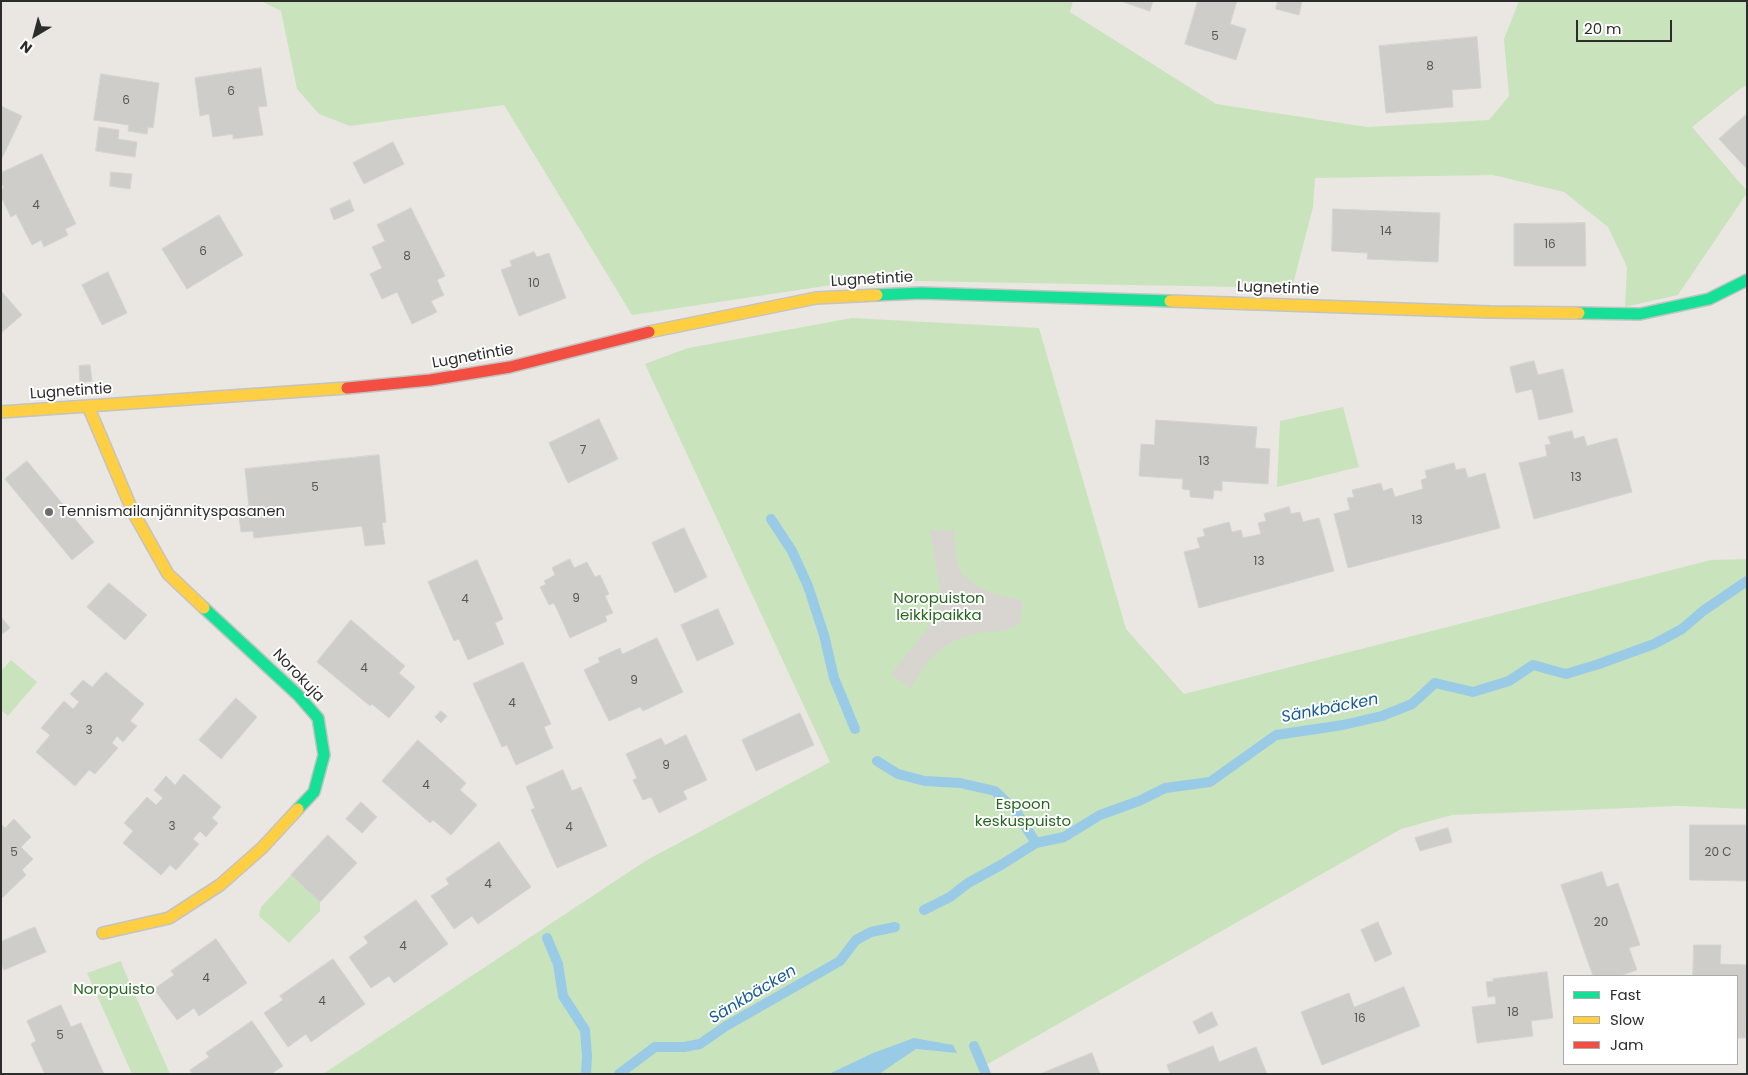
<!DOCTYPE html>
<meta charset="utf-8">
<style>
body{margin:0}
#map{position:relative;width:1748px;height:1075px;overflow:hidden;background:#eae7e2;font-family:Poppins,sans-serif}
canvas{display:block}
.frame{position:absolute;inset:0;border:2px solid #2c2c2c;pointer-events:none}
.legend{position:absolute;left:1563px;top:975px;width:175px;height:90px;box-sizing:border-box;background:#fff;border:1px solid #ababab;margin:0;padding:6px 9px;list-style:none;font-size:15px;color:#2c2c2c}
.legend li{display:flex;align-items:center;gap:10px;height:25px}
.legend b{width:25px;border:1px solid #ababab}
.north{position:absolute;left:10px;top:10px;width:50px;height:50px;-webkit-text-stroke:4px #fff;paint-order:stroke;rotate:217deg;font-size:14px;font-weight:700;line-height:20px;text-align:center;color:#2c2c2c}
.north::after{content:'';display:block;margin:auto;width:18px;height:22px;background:#2c2c2c;clip-path:polygon(50% 0,100% 100%,50% 72%,0 100%)}
.scale{position:absolute;left:1576px;top:20px;width:96px;height:22px;box-sizing:border-box;border:2px solid #2c2c2c;border-top:0;padding-left:6px;font-size:15px;line-height:18px;white-space:nowrap;color:#2c2c2c;-webkit-text-stroke:4px #fff;paint-order:stroke}
</style>
<div id="map">
<canvas width="1748" height="1075"></canvas>
<div class="frame"></div>
<ul class="legend">
<li><b style="height:6px;background:#16e098"></b>Fast</li>
<li><b style="height:6px;background:#ffcf43"></b>Slow</li>
<li><b style="height:6px;background:#f24e42"></b>Jam</li>
</ul>
<div class="north">N</div>
<div class="scale">20 m</div>
</div>
<script>
const context = document.querySelector('canvas').getContext('2d');
context.lineJoin = 'round';
function fill(path, color) { context.fillStyle = color; context.fill(path, 'evenodd'); }
function strokePath(path, color, width, dash) { context.strokeStyle = color; context.lineWidth = width; context.lineCap = dash ? 'butt' : 'round'; context.setLineDash(dash || []); context.stroke(path); }
function label(font, color, halo, rows, align = 'center') {
  context.font = font + ' Poppins,sans-serif'; context.lineWidth = 4; context.setLineDash([]); context.textBaseline = 'middle'; context.strokeStyle = halo; context.fillStyle = color; for (const [text, x, y, turn = 0] of rows) {
    context.save(); context.translate(x, y); context.rotate((+turn || 0) * Math.PI / 180); context.textAlign = isNaN(turn) ? turn : align; if (halo) context.strokeText(text, 0, 0); context.fillText(text, 0, 0); context.restore();
  }
}
fill(new Path2D(`
 M261 1H1073L1070 12 1216 104 1367 127 1489 120 1509 96 1504 39 1519 1H1747V85L1740 89 1692 127 1747 191V193L1678 295 1625 307 1627 267 1608 227 1564 192 1493 175 1315 178 1313 207 1292 288 865 280 632 315 504 105 350 126 319 114 297 89 281 11Z
 M852 318 1039 328 1126 629 1184 694 1711 560 1747 559V809L1679 806 1452 815 1401 829 979 1069 981 1074H323L647 860 830 762 645 364 688 348Z
 M1343 407 1359 467 1277 487 1280 421Z
 M11 660 37 682 8 716 1 710V671Z
 M291 875 320 902V911L289 943 259 916 261 907Z
 M121 961 125 972 170 1074H132L87 973Z`), '#c9e3bd');
fill(new Path2D(`
 M930 530H954L956 559 962 574 977 586 997 595 1023 601 1020 624 1003 631 982 632 957 639 940 649 924 666 911 688 891 675 934 620 941 594Z`), '#d8d5d0');
fill(new Path2D(`
 M914 1038 953 1045 957 1053 916 1049 879 1074H829L873 1053Z`), '#9acbe6');
strokePath(new Path2D(`
 M771 519 792 551 808 586 824 635 834 678 855 729
 M877 761 898 774 925 781 960 783 995 791 1015 810 1036 843
 M924 910 950 897 968 883 1001 865 1036 843 1064 837 1100 815 1139 801 1165 788 1210 782 1276 735 1343 725 1382 716 1412 704 1435 683 1473 692 1509 681 1533 665 1566 674 1599 664 1654 644 1682 629 1703 611 1747 581
 M547 938 558 964 563 996 585 1030 587 1056 586 1074
 M974 1046 986 1074
 M619 1074 655 1047H684L700 1044 726 1026 840 961 856 940 871 932 895 927`), '#9acbe6', 10);
const building = new Path2D(`
 M1121 1H1153L1150 11Z
 M1198 1H1237L1230 24 1246 29 1236 60 1185 44Z
 M1278 1H1302L1299 15 1276 9Z
 M1477 37 1481 88 1452 90 1453 107 1386 113 1379 46Z
 M261 68 267 106 258 107 263 135 233 139V134L213 137 209 114 200 116 195 78Z
 M101 74 159 83 153 128 148 127 147 134 128 131 129 125 94 120Z
 M1 106 22 116 1 160Z
 M1747 114V169L1719 139Z
 M99 127 119 130 118 139 137 142 135 157 96 151Z
 M393 142 404 164 364 184 353 163Z
 M42 154 76 224 65 229 68 235 44 247 41 240 32 245 16 214 11 217 1 197V190L4 188 1 182V173Z
 M111 172 132 174 130 189 110 186Z
 M350 200 354 211 334 220 330 209Z
 M411 208 445 276 437 280 444 295 431 301 437 312 412 324 397 292 382 299 370 274 382 268 372 247 385 241 377 225Z
 M1333 209 1440 213 1438 262 1367 259 1368 253 1332 251Z
 M219 215 243 255 187 289 162 249Z
 M1585 223 1586 266H1514V224Z
 M534 252 537 257 549 253 566 298 519 316 501 270 512 266 510 261Z
 M108 272 127 313 102 325 82 285Z
 M1 291 22 315 1 333Z
 M1534 361 1538 375 1563 369 1573 412 1539 420 1532 389 1516 393 1510 367Z
 M90 365 92 381 80 383 79 366Z
 M599 419 618 459 568 483 549 443Z
 M1156 420 1257 427 1255 448 1270 449 1268 484 1222 481V491L1214 490 1213 499 1190 497V490L1182 489 1183 479 1139 476 1141 444 1154 445Z
 M1572 431 1574 439 1584 436 1587 446 1617 438 1632 492 1534 519 1519 463 1547 456 1545 445 1551 444 1548 437Z
 M379 455 386 522 382 523 385 544 365 546 362 526 254 538 253 531 241 532 238 508 249 507 245 469Z
 M27 461 94 542 72 560 5 479Z
 M1454 463 1456 470 1465 468 1468 478 1485 473 1500 528 1348 568 1334 514 1350 510 1347 498 1354 497 1352 490 1381 483 1383 491 1392 488 1395 497 1423 489 1421 480 1427 478 1425 471Z
 M1289 507 1291 514 1300 512 1303 522 1319 518 1334 571 1199 608 1184 552 1200 548 1197 538 1205 536 1203 529 1229 522 1232 532 1241 530 1243 538 1261 534 1258 523 1266 521 1264 514Z
 M684 528 707 577 675 593 652 543Z
 M570 559 574 568 587 562 595 577 600 575 609 594 605 596 613 613 605 616 607 621 570 638 554 603 549 605 540 587 546 584 544 581 555 575 552 568Z
 M477 560 503 619 495 623 504 644 468 660 459 639 454 641 428 582Z
 M109 583 147 615 125 640 87 607Z
 M718 609 734 644 697 661 681 625Z
 M1 617 10 628 1 635Z
 M351 620 405 666 399 673 415 687 389 718 372 704 370 706 317 662Z
 M657 638 683 692 643 711 640 707 609 721 584 670 600 662 598 658 620 648 622 654Z
 M523 662 551 724 544 727 553 748 516 765 507 745 502 747 473 684Z
 M106 672 144 704 130 721 137 726 123 742 117 736 112 743 118 748 95 774 89 770 75 786 36 752 50 735 41 728 64 701 73 709 79 702 70 694 83 680 92 687Z
 M236 698 257 717 221 759 199 740Z
 M441 711 447 716 441 723 435 717Z
 M800 713 814 745 756 771 742 740Z
 M686 735 707 780 683 791 687 799 659 813 651 797 643 800 633 780 637 778 626 754 661 738 665 745Z
 M418 740 466 783 460 790 477 805 451 835 433 820 430 823 382 781Z
 M563 770 572 791 581 787 607 846 557 868 531 810 535 808 526 787Z
 M184 774 221 807 212 818 218 823 206 837 200 831 193 839 199 844 176 870 170 865 161 875 123 843 133 831 124 823 147 797 156 805 163 798 154 790 166 776 175 785Z
 M361 802 377 817 362 833 346 819Z
 M14 819 31 837 21 847 33 859 22 870 26 875 1 899V824L5 828Z
 M1690 825H1747V881L1690 880Z
 M1448 828 1452 842 1420 851 1415 838Z
 M328 835 357 863 320 902 291 875Z
 M499 842 531 887 478 924 472 916 454 929 431 896 449 884 446 879Z
 M1602 872 1607 887 1618 883 1640 945 1629 948 1637 970 1619 976H1593L1561 885Z
 M416 900 448 944 394 983 389 976 371 988 349 957 368 943 364 937Z
 M1378 922 1392 954 1375 962 1361 930Z
 M35 927 46 952 4 970 1 964V942Z
 M216 939 247 983 199 1016 194 1008 177 1020 154 989 174 975 171 971Z
 M1694 945H1721L1720 964 1747 965 1746 1038H1737V976H1693Z
 M333 959 365 1004 311 1042 306 1034 288 1047 264 1013 283 1000 280 996Z
 M1547 972 1553 1018 1531 1021 1533 1036 1477 1043 1472 1007 1496 1004 1495 996 1488 997 1486 982 1494 981 1493 979Z
 M1404 987 1420 1026 1322 1065 1301 1012 1349 993 1354 1007Z
 M61 1005 71 1027 81 1023 104 1074H45L31 1044 36 1041 27 1021Z
 M1212 1012 1218 1025 1199 1034 1193 1022Z
 M252 1021 283 1066 271 1074H192L190 1070 209 1057 206 1053Z
 M1213 1046 1219 1062 1256 1047 1267 1074H1170L1167 1065Z
 M1092 1053 1100 1074H1040Z`);
fill(building, '#cfcdc9');
strokePath(building, '#d5d3ce', 1);
const fast = new Path2D(`
 M877 295 921 293 1170 301
 M1579 313 1640 314 1709 299 1747 280
 M204 608 298 695 318 718 324 755 314 792 298 809`);
const slow = new Path2D(`
 M1170 301 1490 312 1579 313
 M649 332 816 298 877 295
 M88 406 133 512 168 574 204 608
 M1 412 347 388
 M103 933 169 918 220 885 262 848 298 809`);
const jam = new Path2D(`
 M347 388 430 380 510 367 649 332`);
strokePath(fast, '#c3c3c2', 14);
strokePath(slow, '#c3c3c2', 14);
strokePath(jam, '#c3c3c2', 14);
strokePath(fast, '#16e098', 11);
strokePath(slow, '#ffcf43', 11);
strokePath(jam, '#f24e42', 11);
for (const [x, y, r, color] of [
 [49,512,5,"#6e6d6c"]
]) { const dot = new Path2D(); dot.arc(x, y, r, 0, 2 * Math.PI); context.fillStyle = color; context.fill(dot); strokePath(dot, '#fff', 2); }
label('12px', '#565655', null, [
 ["5",1215,37],
 ["8",1430,67],
 ["6",231,92],
 ["6",126,101],
 ["4",36,206],
 ["14",1386,232],
 ["16",1550,245],
 ["6",203,252],
 ["8",407,257],
 ["10",534,284],
 ["7",583,451],
 ["13",1204,462],
 ["13",1576,478],
 ["5",315,488],
 ["13",1417,521],
 ["13",1259,562],
 ["9",576,599],
 ["4",465,600],
 ["4",364,669],
 ["9",634,681],
 ["4",512,704],
 ["3",89,731],
 ["9",666,766],
 ["4",426,786],
 ["3",172,827],
 ["4",569,828],
 ["5",14,853],
 ["20 C",1718,853],
 ["4",488,885],
 ["20",1601,923],
 ["4",403,947],
 ["4",206,979],
 ["4",322,1002],
 ["18",1513,1013],
 ["16",1360,1019],
 ["5",60,1036]
]);
label('15px', '#2c2c2c', '#fff', [
 ["Lugnetintie",872,280,-3],
 ["Lugnetintie",1278,289,2],
 ["Lugnetintie",473,357,-10],
 ["Lugnetintie",71,392,-4],
 ["Norokuja",298,676,46]
]);
label('15px', '#2c2c2c', '#fff', [
 ["Tennismailanjännityspasanen",59,512]
], 'left');
label('15px', '#26661f', '#fff', [
 ["Noropuiston",939,599],
 ["leikkipaikka",939,616],
 ["Espoon",1023,805],
 ["keskuspuisto",1023,822],
 ["Noropuisto",114,990]
]);
label('italic 16px', '#155c97', '#fff', [
 ["Sänkbäcken",1330,709,-11],
 ["Sänkbäcken",753,995,-31]
]);
</script>
